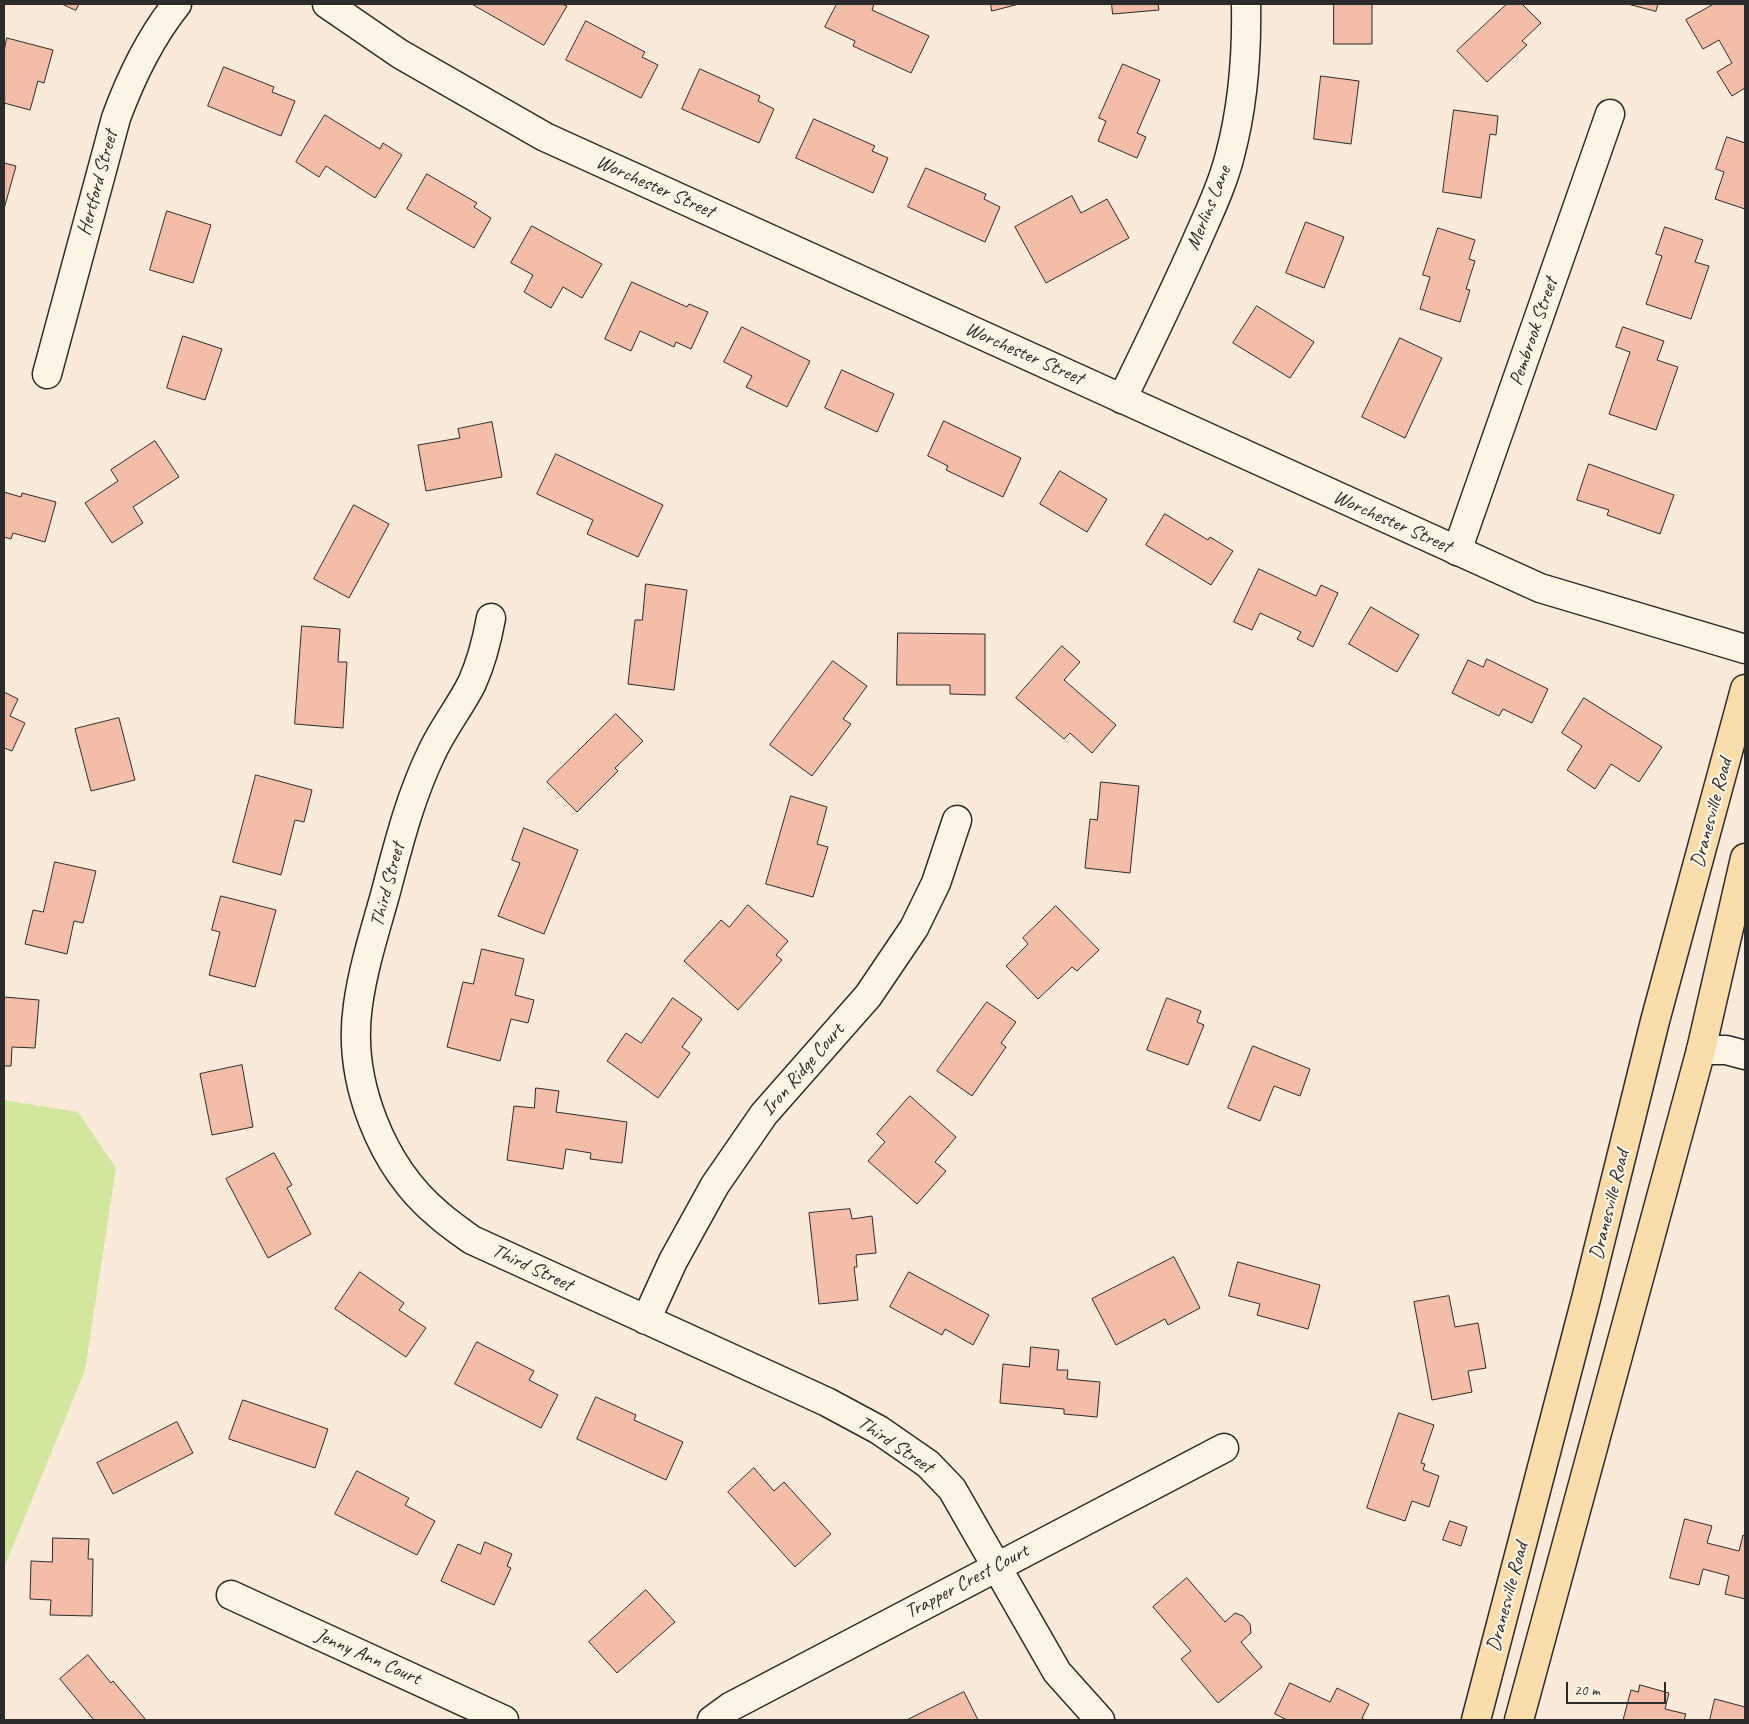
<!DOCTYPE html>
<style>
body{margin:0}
#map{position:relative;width:1749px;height:1724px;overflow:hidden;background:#faead9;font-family:Caveat,sans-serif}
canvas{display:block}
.frame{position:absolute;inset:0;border:5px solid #2b2b2b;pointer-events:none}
.scale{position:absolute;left:1566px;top:1682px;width:100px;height:22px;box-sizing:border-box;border:2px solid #2b2b2b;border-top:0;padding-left:6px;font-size:15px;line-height:18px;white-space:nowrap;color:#2b2b2b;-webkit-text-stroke:4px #fcf5e5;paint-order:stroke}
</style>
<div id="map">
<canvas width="1749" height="1724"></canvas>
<div class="frame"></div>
<div class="scale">20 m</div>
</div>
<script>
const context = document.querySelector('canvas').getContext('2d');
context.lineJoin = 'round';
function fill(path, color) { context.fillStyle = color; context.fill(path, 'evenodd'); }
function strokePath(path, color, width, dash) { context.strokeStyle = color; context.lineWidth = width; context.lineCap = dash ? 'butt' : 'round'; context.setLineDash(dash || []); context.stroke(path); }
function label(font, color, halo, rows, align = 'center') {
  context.font = font + ' Caveat,sans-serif'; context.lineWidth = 4.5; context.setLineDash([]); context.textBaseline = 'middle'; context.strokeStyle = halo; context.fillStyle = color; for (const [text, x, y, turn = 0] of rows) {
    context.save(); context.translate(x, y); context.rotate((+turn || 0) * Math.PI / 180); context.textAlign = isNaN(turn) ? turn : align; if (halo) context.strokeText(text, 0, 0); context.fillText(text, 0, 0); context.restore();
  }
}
fill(new Path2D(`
 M4 1100 78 1112 116 1168 85 1370 4 1568Z`), '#d1e79d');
const building = new Path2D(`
 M62 4H79L76 10Z
 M472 4H562L567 6 544 45Z
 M837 4H874L872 10 929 36 911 73 853 46 855 41 825 27Z
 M991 4H1019L992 11Z
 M1112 4H1158L1159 10 1113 14Z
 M1334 4H1372V44H1334Z
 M1507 4H1522L1541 23 1522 41 1527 45 1487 82 1457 51Z
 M1628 4H1658L1656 11Z
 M1714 4H1745V88L1732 96 1717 72 1732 63 1719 40 1703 49 1686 20Z
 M586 21 645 52 642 57 658 65 641 98 566 60Z
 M7 38 53 50 44 83 38 81 30 110 4 103V52Z
 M1123 64 1160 80 1137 133 1146 137 1137 158 1098 141 1106 121 1099 118Z
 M224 67 274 87 272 92 295 101 281 136 208 106Z
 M700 69 760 96 758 101 774 109 759 143 682 109Z
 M1321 76 1359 81 1351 144 1314 139Z
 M1454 110 1498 116 1496 135 1490 134 1481 198 1443 192Z
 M325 115 380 149 383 143 402 155 375 198 326 166 319 177 296 162Z
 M814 119 875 146 872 151 888 158 873 193 796 158Z
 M1727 137 1745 143V209L1715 199 1724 172 1716 169Z
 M4 163 16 166 4 209Z
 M926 168 986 194 984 199 1000 207 985 242 908 207Z
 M427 174 477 203 474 207 491 218 474 248 407 209Z
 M1072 196 1081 213 1107 199 1129 238 1046 283 1015 227Z
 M167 211 211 225 193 283 150 270Z
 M1306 222 1344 237 1324 288 1286 273Z
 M532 226 602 264 582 298 563 287 551 308 524 292 533 275 511 263Z
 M1665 227 1703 240 1695 262 1709 266 1691 319 1646 304 1662 256 1656 254Z
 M1438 228 1475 240 1469 259 1475 261 1466 289 1470 290 1460 322 1420 309 1430 277 1423 275Z
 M632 282 687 307 689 304 708 312 691 349 676 342 674 347 640 331 631 351 605 339Z
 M1257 306 1314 342 1290 378 1233 343Z
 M742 327 810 361 787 407 746 387 752 376 724 362Z
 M1623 327 1664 341 1657 360 1678 367 1656 430 1609 414 1630 352 1616 347Z
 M183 336 222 349 205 400 167 388Z
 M1400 338 1442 358 1405 438 1362 417Z
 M842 370 894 394 877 432 825 408Z
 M944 421 1021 458 1003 497 946 470 948 466 928 456Z
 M492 422 502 477 426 491 418 445 460 438 458 429Z
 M155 441 179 477 133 507 143 523 112 543 85 503 118 481 111 470Z
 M556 454 663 505 638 557 587 534 593 520 537 494Z
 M1589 464 1674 495 1660 534 1607 515 1609 510 1577 500Z
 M1060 471 1107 499 1087 532 1040 504Z
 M4 492 21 497 22 493 56 502 45 542 13 533 11 539 4 537Z
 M354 505 389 524 349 598 314 579Z
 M1165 514 1208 540 1210 537 1233 551 1211 585 1146 545Z
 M1259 569 1316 596 1321 585 1338 593 1313 647 1297 639 1301 632 1260 613 1252 630 1234 622Z
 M646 584 687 590 674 690 628 684 635 620H642Z
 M1371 607 1419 635 1397 672 1349 644Z
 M302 626 340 629 338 662H347L343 728 295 724Z
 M898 633 985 634V695L950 694V685H897Z
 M1062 646 1080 662 1064 680 1116 725 1092 753 1070 733 1064 739 1016 698Z
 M1487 659 1548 689 1532 723 1503 709 1499 716 1452 693 1468 660 1483 667Z
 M833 661 867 686 843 719 851 724 812 776 770 745Z
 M4 692 18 699 10 716 25 723 12 751 4 748Z
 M1584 698 1662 747 1639 782 1611 764 1595 789 1567 770 1582 746 1562 733Z
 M616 714 643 741 615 768 618 771 577 812 547 782Z
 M119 718 135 780 91 791 75 729Z
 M256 775 312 790 304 822 295 820 281 875 233 862Z
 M1101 782 1139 786 1130 873 1085 868 1090 819 1097 820Z
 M791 796 827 807 817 844 828 847 813 897 766 884Z
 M524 828 578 850 544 934 498 916 520 863 512 860Z
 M55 862 96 871 83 923 74 921 67 954 25 944 33 910 43 912Z
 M221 896 276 910 255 987 209 975 220 932 212 930Z
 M748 905 788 941 776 955 782 960 738 1010 684 961 721 920 729 927Z
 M1056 906 1099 950 1077 971 1072 967 1038 999 1006 966 1028 944 1023 938Z
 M482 949 524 959 515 995 534 1000 528 1023 511 1019 500 1061 447 1047 463 982 473 984Z
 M4 997 39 1000 35 1048 12 1047 11 1066H4Z
 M673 998 702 1019 682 1047 690 1053 658 1098 607 1061 626 1033 641 1043Z
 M1167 998 1201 1011 1197 1022 1204 1025 1188 1065 1147 1050Z
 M987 1002 1016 1022 1001 1043 1006 1047 972 1096 937 1071Z
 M1253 1046 1310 1069 1300 1096 1274 1086 1260 1121 1228 1108Z
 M242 1065 253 1127 212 1135 200 1074Z
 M536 1088 559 1091 556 1112 627 1122 622 1163 590 1159 591 1153 566 1149 563 1169 507 1160 514 1106 534 1108Z
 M910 1096 956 1137 935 1162 946 1171 917 1204 868 1161 885 1142 877 1134Z
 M274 1153 292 1185 287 1188 311 1234 268 1258 226 1179Z
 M850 1209 852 1219 872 1216 876 1253 856 1255 857 1267H854L858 1300 819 1304 809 1213Z
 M1174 1257 1200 1308 1168 1325 1165 1319 1116 1345 1092 1299Z
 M1238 1262 1320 1285 1308 1329 1257 1315 1260 1304 1229 1296Z
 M360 1272 404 1303 399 1310 426 1328 406 1357 335 1309Z
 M909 1272 989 1315 973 1345 945 1329 942 1335 890 1307Z
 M1449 1296 1455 1327 1478 1323 1486 1368 1468 1371 1472 1392 1432 1400 1414 1302Z
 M477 1342 534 1371 529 1380 558 1395 541 1428 455 1384Z
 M1031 1347 1059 1350 1057 1370H1068L1067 1379 1100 1382 1097 1417 1064 1414V1409L1000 1403 1003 1364 1029 1367Z
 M596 1397 636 1415 634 1420 683 1442 666 1480 577 1439Z
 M243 1400 328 1429 315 1468 229 1439Z
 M1399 1413 1434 1425 1421 1463 1425 1464 1423 1470 1439 1476 1429 1507 1412 1501 1405 1521 1367 1508Z
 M177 1422 193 1453 113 1494 97 1463Z
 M754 1468 774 1491 784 1482 831 1534 795 1567 728 1492Z
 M357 1471 409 1498 405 1505 435 1521 417 1555 335 1514Z
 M1685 1519 1712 1526 1707 1543 1739 1551 1743 1535 1745 1536V1599L1725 1594 1729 1576 1703 1569 1699 1585 1670 1578Z
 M1450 1521 1467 1527 1461 1546 1443 1540Z
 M53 1538 89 1539 88 1559H93L92 1616 50 1615 51 1600 30 1599 31 1561 52 1562Z
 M485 1542 512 1554 507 1566 511 1568 494 1605 441 1581 458 1544 480 1554Z
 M1187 1578 1225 1622 1235 1613 1243 1616 1250 1624 1251 1633 1241 1642 1262 1667 1218 1703 1181 1659 1191 1651 1153 1607Z
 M646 1590 675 1622 617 1673 589 1642Z
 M88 1655 111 1683 113 1681 146 1720H94L60 1679Z
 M1290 1683 1330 1702 1337 1688 1369 1704 1362 1718 1365 1720H1287L1275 1714Z
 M1640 1685 1669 1693 1665 1709 1686 1714 1684 1720H1623L1631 1690 1638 1692Z
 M964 1692 978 1720H907Z
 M1715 1699 1745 1707V1720H1710Z`);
fill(building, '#f3bda7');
strokePath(building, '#2b2b2b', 1);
const street = new Path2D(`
 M47 374 116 118C131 77 149 39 177 4
 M1122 399C1147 348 1171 298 1194 247 1207 217 1222 187 1230 155 1243 106 1247 54 1246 4
 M1457 551 1610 114
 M491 618C487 640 481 663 472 683 460 707 443 728 432 752 410 797 398 846 385 895 375 931 363 968 358 1005 347 1080 381 1167 439 1215 449 1224 461 1232 472 1240L827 1402 879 1430 928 1464 952 1489 1057 1672 1100 1720
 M1701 1050H1726L1745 1055
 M646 1320 673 1261 715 1185 764 1114 868 996 914 928 936 883 957 820
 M231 1595 504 1720
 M712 1720 730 1707 1224 1448`);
const secondary = new Path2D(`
 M327 4 400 54 545 137 1540 588 1745 649`);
const primary = new Path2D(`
 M1476 1720 1586 1299 1655 1021 1745 689
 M1519 1720 1701 1050 1745 858`);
strokePath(street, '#2b2b2b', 31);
strokePath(secondary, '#2b2b2b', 31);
strokePath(primary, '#2b2b2b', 31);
strokePath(street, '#fcf5e5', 28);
strokePath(secondary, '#fcf5e5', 28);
strokePath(primary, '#fbddab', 28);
label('20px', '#2b2b2b', '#fcf5e5', [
 ["Hertford Street",98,183,-75],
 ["Worchester Street",655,187,24],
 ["Merlins Lane",1209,208,-68],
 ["Pembrook Street",1534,332,-71],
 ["Worchester Street",1024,354,24],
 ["Worchester Street",1392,522,24],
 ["Dranesville Road",1712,813,-75],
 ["Third Street",388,885,-75],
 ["Iron Ridge Court",803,1070,-49],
 ["Dranesville Road",1610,1205,-76],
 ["Third Street",532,1268,25],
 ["Third Street",895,1445,34],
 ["Trapper Crest Court",967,1582,-28],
 ["Dranesville Road",1508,1597,-75],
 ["Jenny Ann Court",368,1657,24]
]);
</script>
